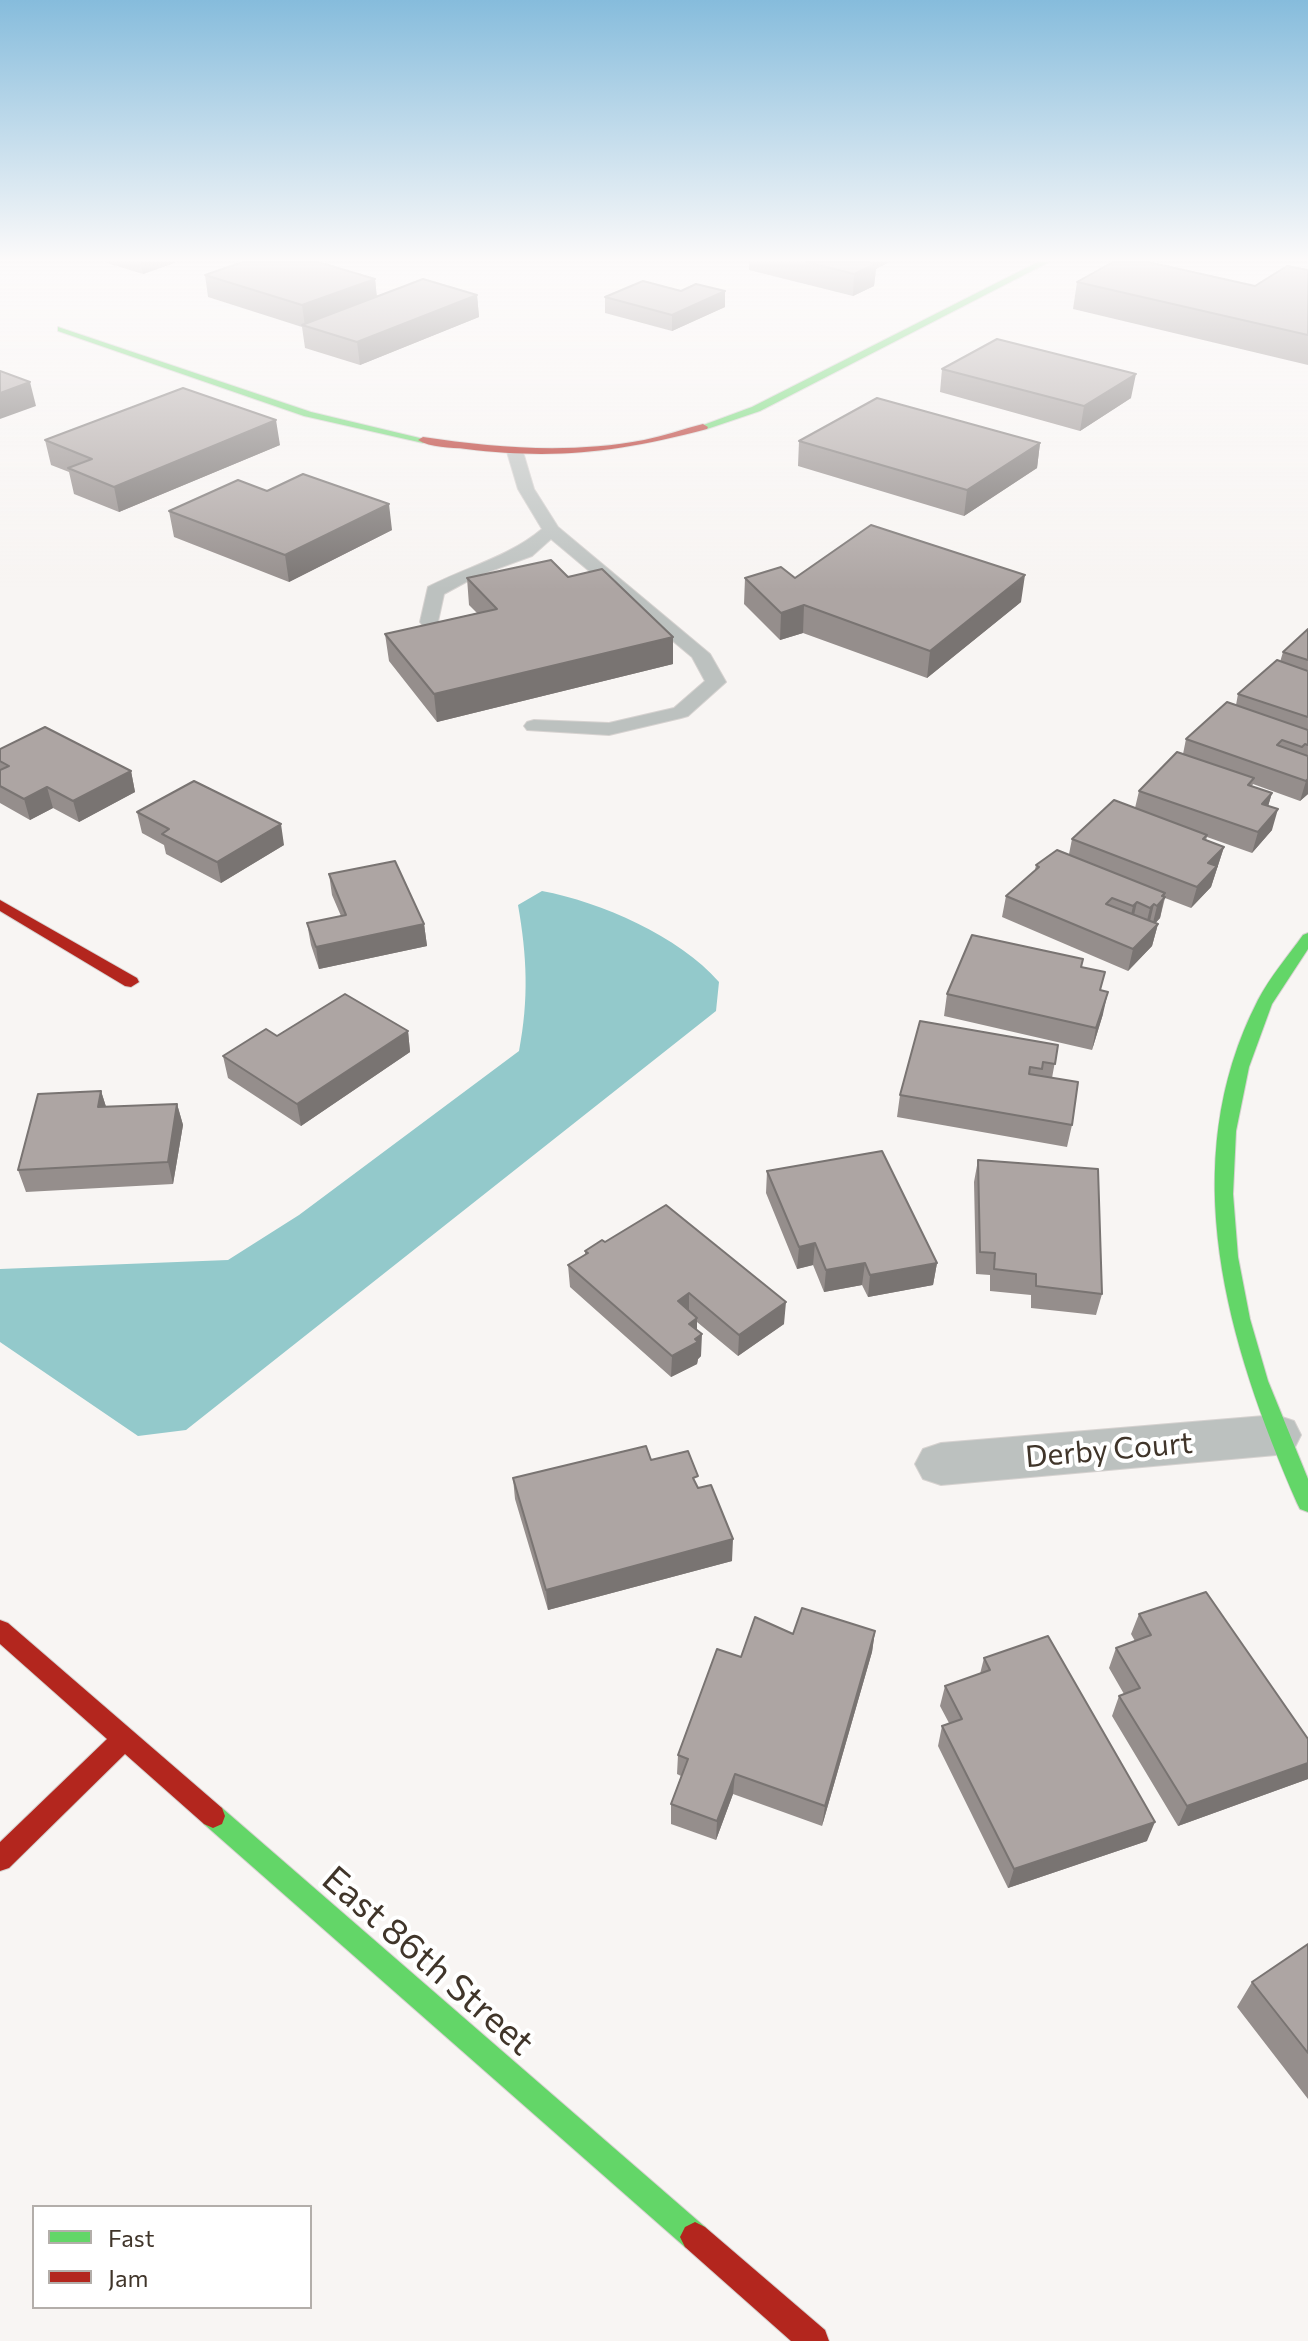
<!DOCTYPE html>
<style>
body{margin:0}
#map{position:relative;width:1308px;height:2341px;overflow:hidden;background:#f8f5f3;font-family:Commissioner,sans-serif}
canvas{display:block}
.legend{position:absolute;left:32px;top:2205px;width:280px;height:104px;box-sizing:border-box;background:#fff;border:2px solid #b3aeaa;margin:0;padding:10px 14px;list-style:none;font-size:24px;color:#40352a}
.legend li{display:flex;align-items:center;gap:16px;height:40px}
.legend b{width:40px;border:2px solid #b3aeaa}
</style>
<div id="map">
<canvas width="1308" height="2341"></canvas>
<ul class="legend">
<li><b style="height:10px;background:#63d668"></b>Fast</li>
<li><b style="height:10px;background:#b3261e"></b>Jam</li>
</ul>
</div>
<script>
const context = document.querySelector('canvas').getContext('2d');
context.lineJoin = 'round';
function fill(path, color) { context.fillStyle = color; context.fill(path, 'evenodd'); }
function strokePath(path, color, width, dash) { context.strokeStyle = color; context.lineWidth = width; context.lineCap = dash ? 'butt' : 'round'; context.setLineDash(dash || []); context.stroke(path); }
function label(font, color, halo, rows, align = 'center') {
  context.font = font + ' Commissioner,sans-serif'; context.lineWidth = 8; context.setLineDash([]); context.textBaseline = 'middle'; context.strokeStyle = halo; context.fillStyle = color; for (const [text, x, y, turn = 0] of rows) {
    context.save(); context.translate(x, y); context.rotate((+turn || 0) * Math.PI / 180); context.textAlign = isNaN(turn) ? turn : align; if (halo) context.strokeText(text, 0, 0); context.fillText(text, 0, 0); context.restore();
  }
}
fill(new Path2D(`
 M542 891C601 902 679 936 719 982L716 1011 186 1430 138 1436 0 1342V1269L228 1260 299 1215 519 1051C529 999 527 956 518 905Z`), '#93c9cb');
const lane = new Path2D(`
 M515 447 523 452 534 489 558 527 710 654 726 682 688 716 681 718 609 735 527 730 524 726 527 722 534 720 609 723 674 708 705 681 692 657 551 539 532 556 477 576 444 594 437 626H423L420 622 428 587C466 567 509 557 542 529L518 489 507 452Z`);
const street = new Path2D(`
 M1276 1415 1294 1421 1301 1435 1294 1449 1276 1455 941 1485 923 1479 915 1464 923 1449 941 1443Z`);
const fast = new Path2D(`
 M1038 262H1049L760 411 707 429 698 427 752 407Z
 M58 327 311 412 428 440 423 443 304 416 58 331Z
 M1308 933V949L1272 1004 1249 1067 1236 1131 1233 1194 1238 1257 1250 1319 1268 1381 1308 1479V1512L1300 1509 1297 1503C1228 1344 1173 1165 1258 1000 1270 977 1288 956 1303 935Z
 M213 1804 222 1808 705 2227 710 2237 705 2247 695 2252 685 2247 204 1824 201 1816 204 1808Z`);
const jam = new Path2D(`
 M703 424 708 427 707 429C619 452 557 460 466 449 451 447 430 448 418 440L423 437C496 448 570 454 644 440 664 436 683 429 703 424Z
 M0 900 137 978 139 982 131 987 125 986 0 911Z
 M0 1620 8 1623 222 1808 225 1816 222 1824 213 1828 204 1824 125 1754 9 1868 0 1871V1842L107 1739 0 1644Z
 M695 2222 705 2227 825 2330 829 2341H791L685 2247 680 2237 685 2227Z`);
strokePath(lane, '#d6d2d0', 2);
strokePath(street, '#d6d2d0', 2);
strokePath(fast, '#d6d2d0', 2);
strokePath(jam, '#d6d2d0', 2);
fill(lane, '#bcc1bf');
fill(street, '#bcc1bf');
fill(fast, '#63d668');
fill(jam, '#b3261e');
fill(new Path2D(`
 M104 262H177L143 274Z
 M749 262H889L876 269 874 286 853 296 749 270Z
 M1308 270V365L1073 309 1077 282 1255 286Z
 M205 275 375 279 377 297 477 295 479 317 360 365 305 348 302 327 208 297Z
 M681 291 725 307 672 331 605 313V297Z
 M942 369 1131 398 1080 431 940 392Z
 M45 440 280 445 119 512 74 494 69 472 51 465Z
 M799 441 1040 443 1037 468 964 516 798 466Z
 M169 511 392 530 289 582 174 537Z
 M568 577 673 664 437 722 389 661 385 634 477 613 469 605 467 578Z
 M745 578H795L1021 602 927 678 803 633 780 640 744 604Z
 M1308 629V794L1300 801 1253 784 1252 786 1272 793 1268 806 1272 830 1252 853 1207 837 1206 840 1224 847 1211 887 1191 908 1165 898 1160 918 1155 923 1158 924 1152 946 1128 971 1002 917 1006 896 1035 870 1036 865 1069 854 1072 839 1135 808 1139 791 1183 754 1186 739 1236 705 1238 694 1280 662 1283 652Z
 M0 749 131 771 135 792 79 822 53 808 30 820 0 803Z
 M137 812 284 845 221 883 166 854 164 845 142 833Z
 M329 874 424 924 427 946 319 969 311 945 307 923 341 916 332 895Z
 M1082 967 1101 991 1103 1014 1092 1050 944 1016 947 994Z
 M408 1031 410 1052 301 1126 228 1078 223 1056 277 1036Z
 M1058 1045 1052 1078 1072 1125 1067 1147 897 1117 900 1095Z
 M101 1091 106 1107 177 1104 183 1125 173 1184 26 1192 18 1170Z
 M978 1160 1102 1294 1096 1315 1031 1308V1295L990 1291V1275L976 1274 974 1182Z
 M767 1171 937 1263 933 1285 868 1297 862 1285 824 1292 813 1265 797 1269 766 1193Z
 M585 1251 784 1324 738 1356 697 1322V1330L701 1356 698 1359 697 1364 671 1377 570 1287 568 1265 585 1255Z
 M651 1460 698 1487 732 1561 548 1610 515 1499 513 1478Z
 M1139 1614 1308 1739V1779L1178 1826 1112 1716 1119 1696 1124 1694 1109 1668 1116 1648 1135 1641 1131 1634Z
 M875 1631 872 1652 822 1826 733 1794 716 1840 671 1824V1804L681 1776 677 1774 678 1755 741 1657 793 1634Z
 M984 1658 1147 1841 1008 1888 938 1746 942 1726 949 1723 940 1706 945 1686 980 1674Z
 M1308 1944V2099L1237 2007 1252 1982Z`), '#958e8c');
fill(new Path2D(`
 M141 262H177L143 274Z
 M852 262H889L876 269 874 286 853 296 854 274Z
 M375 279 377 301 305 326 302 305Z
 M725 291V307L672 331V315Z
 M477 295 479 317 360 365 357 342Z
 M1136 374 1131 398 1080 431 1084 406Z
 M30 382 36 406 0 419V393Z
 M276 420 280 445 119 512 114 487Z
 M1040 443 1037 468 964 516 967 490Z
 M389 504 392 530 289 582 285 555Z
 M1025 575 1021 602 927 678 930 651Z
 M804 605 803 633 780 640 781 613Z
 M673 637V664L437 722 434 694Z
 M131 771 135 792 79 822 73 801Z
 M1308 779V794L1300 801 1306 781Z
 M47 787 53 808 30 820 24 799Z
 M1272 793 1266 813 1262 804Z
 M1278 809 1272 830 1252 853 1258 832Z
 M281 824 284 845 221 883 217 862Z
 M1224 847 1211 887 1191 908 1197 887 1208 863Z
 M1165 893 1160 918 1152 927 1157 906 1162 896Z
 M1137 902 1132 924 1128 928 1133 906Z
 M1154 904 1149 925 1145 929 1150 908Z
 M424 924 427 946 319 969 316 947Z
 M1158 924 1152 946 1128 971 1133 949Z
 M1108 992 1103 1014 1092 1050 1096 1028Z
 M408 1031 410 1052 301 1126 297 1104Z
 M101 1091 108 1113 98 1107Z
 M177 1104 183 1125 173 1184 168 1162Z
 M815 1243 813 1265 797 1269 799 1247Z
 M865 1263 862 1285 824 1292 826 1270Z
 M937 1263 933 1285 868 1297 870 1275Z
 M689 1293V1315L678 1301Z
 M786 1302 784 1324 738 1356 739 1335Z
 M697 1318V1338L702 1334 701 1356 698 1359 697 1364 671 1377 672 1356 689 1324Z
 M733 1539 732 1561 548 1610 546 1590Z
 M875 1631 872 1652 822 1826 825 1806Z
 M1308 1763V1779L1178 1826 1187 1806Z
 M735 1774 733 1794 716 1840 717 1821Z
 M1155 1822 1147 1841 1008 1888 1014 1869Z`), '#797472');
const building = new Path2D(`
 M243 262H318L375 279 302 305 205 275Z
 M807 262H868L876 264 854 274Z
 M1113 262H1148L1255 286 1287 266 1308 270V335L1077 282Z
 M423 279 477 295 357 342 302 325Z
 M643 281 681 291 696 284 725 291 672 315 605 297Z
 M997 339 1136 374 1084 406 942 369Z
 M0 371 30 382 0 393Z
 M183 388 276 420 114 487 68 468 92 459 45 440Z
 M877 398 1040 443 967 490 799 441Z
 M303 474 389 504 285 555 169 511 238 480 267 491Z
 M871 525 1025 575 930 651 804 605 781 613 745 578 781 567 795 578Z
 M551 560 568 577 602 569 673 637 434 694 385 634 497 609 467 578Z
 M1308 629V660L1283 652Z
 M1277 660 1308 671V717L1238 694Z
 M1227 702 1308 730V745L1305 744 1302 747 1282 740 1277 745 1308 756V779L1306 781 1186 739Z
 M45 727 131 771 73 801 47 787 24 799 0 786V770L9 766 0 761V749Z
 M1177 752 1254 778 1248 785 1272 793 1262 804 1278 809 1258 832 1139 791Z
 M194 781 281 824 217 862 162 834 169 829 137 812Z
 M1114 800 1207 835 1203 839 1224 847 1208 863 1217 866 1197 887 1072 839Z
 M1057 850 1165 893 1162 896 1165 897 1157 906 1154 904 1150 908 1137 902 1133 906 1112 898 1106 904 1158 924 1133 949 1006 896 1039 867 1036 865Z
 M395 861 424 924 316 947 307 923 346 915 329 874Z
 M972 935 1083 959 1081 967 1105 972 1100 990 1108 992 1096 1028 947 994Z
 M345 994 408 1031 297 1104 223 1056 266 1029 277 1036Z
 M920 1021 1058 1045 1055 1064 1043 1062 1042 1069 1030 1067 1029 1074 1078 1082 1072 1125 900 1095Z
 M101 1091 98 1107 177 1104 168 1162 18 1170 38 1094Z
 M882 1151 937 1263 870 1275 865 1263 826 1270 815 1243 799 1247 767 1171Z
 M978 1160 1098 1169 1102 1294 1036 1286V1274L994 1269 995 1253 980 1252Z
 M666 1205 786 1302 739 1335 689 1293 678 1301 697 1318 689 1324 702 1334 695 1339 698 1342 672 1356 568 1265 588 1253 585 1251 602 1240 605 1242Z
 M646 1446 651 1460 688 1451 698 1476 693 1478 698 1488 711 1485 733 1539 546 1590 513 1478Z
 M1206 1592 1308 1739V1763L1187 1806 1119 1696 1140 1688 1116 1648 1151 1635 1139 1614Z
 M802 1608 875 1631 825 1806 735 1774 717 1821 671 1804 688 1759 678 1755 717 1649 741 1657 755 1617 793 1634Z
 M1048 1636 1155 1822 1014 1869 942 1726 962 1719 945 1686 990 1670 984 1658Z
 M1308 1944V2053L1252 1982Z`);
fill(building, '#ada5a3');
strokePath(building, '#797472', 2);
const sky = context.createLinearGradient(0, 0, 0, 590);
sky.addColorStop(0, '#86bcdc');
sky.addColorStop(0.44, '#fcfafa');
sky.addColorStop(1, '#fcfafa00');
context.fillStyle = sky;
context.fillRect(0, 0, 1308, 590);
label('30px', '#40352a', '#fff', [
 ["Derby Court",1109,1450,-5]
]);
label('36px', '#40352a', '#fff', [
 ["East 86th Street",428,1961,41]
]);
</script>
